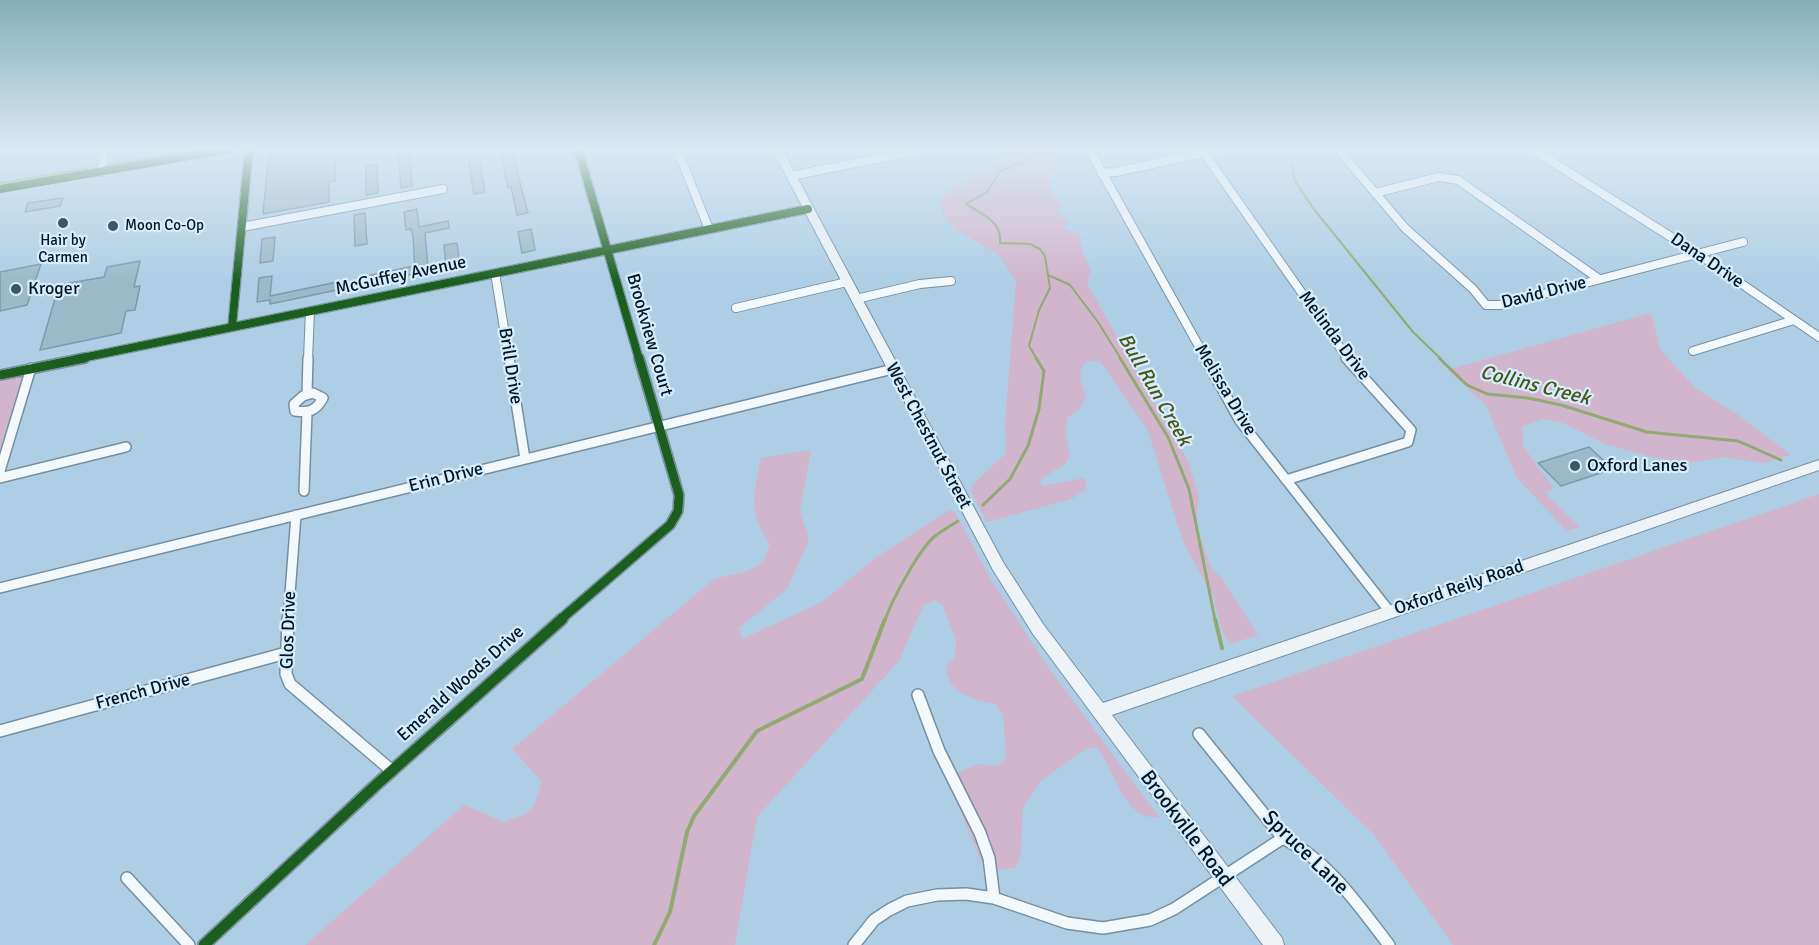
<!DOCTYPE html>
<style>
body{margin:0}
canvas{display:block;background:#adcee5}
</style>
<canvas width="1819" height="945"></canvas>
<script>
const context = document.querySelector('canvas').getContext('2d');
context.lineJoin = 'round';
function fill(path, color) { context.fillStyle = color; context.fill(path, 'evenodd'); }
function strokePath(path, color, width, dash) { context.strokeStyle = color; context.lineWidth = width; context.lineCap = dash ? 'butt' : 'round'; context.setLineDash(dash || []); context.stroke(path); }
function label(font, color, halo, rows, align = 'center') {
  context.font = font + ' Signika,sans-serif'; context.lineWidth = 4.5; context.setLineDash([]); context.textBaseline = 'middle'; context.strokeStyle = halo; context.fillStyle = color; for (const [text, x, y, turn = 0] of rows) {
    context.save(); context.translate(x, y); context.rotate((+turn || 0) * Math.PI / 180); context.textAlign = isNaN(turn) ? turn : align; if (halo) context.strokeText(text, 0, 0); context.fillText(text, 0, 0); context.restore();
  }
}
fill(new Path2D(`
 M992 149 1053 150 1060 166 1049 177 1052 194 1060 202 1061 207 1057 209V213L1069 220 1064 228 1080 235 1082 250 1091 270 1087 284 1187 459 1199 497 1197 510 1198 530 1212 570 1221 577 1258 635 1230 644 1222 631 1213 596 1184 544 1147 429 1100 361H1087C1075 373 1082 383 1086 398L1079 410 1068 417 1065 432 1070 455 1065 464 1042 478 1040 483 1043 486 1083 478 1086 482V489L1071 499 987 522 972 494 971 486 1006 453 1005 423 1016 281 999 255 955 229 943 213 940 201 949 190 1002 162Z
 M1651 313 1660 349 1695 388 1737 414 1791 455 1763 463 1724 457 1687 463 1651 457 1605 444 1563 423 1544 419 1523 426V446L1554 489 1545 493 1580 527 1567 531 1517 478 1486 405 1447 370Z
 M31 368 0 471V375Z
 M811 450 800 511 809 540 787 589 739 628 742 639 822 602 874 559 949 510 955 512 991 580 1046 664 1159 817C1123 822 1115 767 1096 747L1087 748 1042 780 1023 807 1021 852 1016 867 1001 870 980 860 952 790 957 773 979 764 997 766 1006 758 1003 715 995 704C973 699 947 694 946 666L955 657 956 640 942 604 934 600 923 606 899 661 757 817 735 945H305L464 805 504 822C531 814 536 809 541 781L512 749 714 579 748 571 763 562 770 544C747 511 754 494 761 458Z
 M1819 494V945H1453L1374 835 1232 696Z`), '#d1b5cc');
strokePath(new Path2D(`
 M1032 149 1036 153 1033 158 1000 171 987 192 966 204C983 215 1002 221 1000 243L1030 244 1040 249 1045 256 1050 288 1039 310 1029 346 1037 359
 M1288 149 1295 181 1313 208 1413 332 1441 359
 M110 164 195 150
 M0 183 89 168
 M1048 275 1070 285 1098 322 1121 359`), '#91a972', 2);
strokePath(new Path2D(`
 M1120 358 1168 437 1189 489 1215 620
 M1439 358 1467 385 1487 394 1528 398 1561 405 1647 432 1738 441 1781 460
 M983 505 1010 479 1028 446 1039 409 1044 371 1036 358
 M885 620C892 600 918 551 934 537 941 531 950 526 958 521`), '#91a972', 3);
strokePath(new Path2D(`
 M1215 619 1222 648
 M654 945 670 912 687 832 694 816 757 731 862 679 885 619`), '#91a972', 4);
const building = new Path2D(`
 M282 149H336L335 181 329 182V202L263 214 269 152Z
 M398 149H409L412 186 401 188Z
 M500 149H511L528 213 517 215 511 187 508 188Z
 M478 150 485 192 474 194 467 152Z
 M377 164 378 193 366 195V166Z
 M63 198 60 206 25 212 28 203Z
 M417 209 419 227 448 221 449 228 425 233 428 268 415 271 413 236 411 229 406 230 404 212Z
 M365 213 367 244 355 246 354 215Z
 M531 229 535 250 522 253 518 232Z
 M275 237 273 261 260 263 262 239Z
 M457 243 460 266 446 269 444 245Z
 M140 261 134 287 140 286 135 310 126 311 121 333 40 350 59 285 104 277 107 267Z
 M41 264 27 305 0 311V272Z
 M414 266 415 274 359 286 358 278Z
 M272 276 270 296 337 282V290L270 304V300L257 302 259 278Z
 M1589 447 1613 469 1561 486 1538 463Z`);
fill(building, '#9cb9c9');
strokePath(building, '#7d9bab', 1.5);
const streetFar2 = new Path2D(`
 M578 149 639 359
 M677 149 709 229
 M1089 149 1206 359
 M1338 149 1405 228 1473 289 1486 305H1501L1743 242
 M1532 149 1698 254 1819 337
 M1204 153 1348 359
 M101 172 105 149
 M1101 173 1116 172 1221 149
 M791 176 924 149
 M1375 193 1439 177 1458 180 1599 279
 M242 227 443 189
 M495 273 509 359
 M856 299 920 284 951 281
 M736 308 847 282
 M232 327 249 149
 M1693 351 1794 320
 M77 359 808 209
 M308 359 310 311`);
const streetFar1 = new Path2D(`
 M509 358 525 459
 M1205 358 1240 421 1390 612
 M0 375 85 358
 M313 393 323 398C316 411 309 413 295 411L294 404 303 396Z
 M307 394 308 358
 M0 471 31 368
 M0 478 126 447
 M1286 480 1408 442 1411 430 1346 358
 M304 491 307 413
 M0 588 893 369
 M288 620 296 515
 M560 620 670 525 678 511 679 495 639 358`);
const street = new Path2D(`
 M288 619 286 674 290 684 391 770
 M918 695 939 751 980 833 989 858 994 898
 M0 731 286 653
 M1199 734 1283 838C1329 861 1358 905 1389 945
 M127 878 189 945
 M204 945 376 785 562 619
 M854 945 874 920 889 910 907 901 937 895 966 894 994 898 1067 923 1103 928 1150 920 1174 909 1283 838`);
const secondary = new Path2D(`
 M211 149H235L230 152 0 192V186Z
 M772 149H782L1003 562 1043 624 1103 703 1819 460V470L1112 715 1282 938 1284 945H1263L1033 634 993 570Z`);
strokePath(streetFar2, '#768fa1', 10);
strokePath(streetFar1, '#768fa1', 12);
strokePath(street, '#768fa1', 14);
strokePath(secondary, '#768fa1', 2);
strokePath(streetFar2, '#f3f8fb', 8);
strokePath(streetFar1, '#f3f8fb', 9);
strokePath(street, '#f3f8fb', 11);
fill(secondary, '#edf3f7');
strokePath(new Path2D(`
 M578 149 639 359
 M0 189 230 149
 M232 327 249 149
 M77 359 808 209`), '#1b5e20', 8);
strokePath(new Path2D(`
 M0 375 85 358
 M560 620 670 525 678 511 679 495 639 358`), '#1b5e20', 9);
strokePath(new Path2D(`
 M204 945 376 785 562 619`), '#1b5e20', 11);
const sky = context.createLinearGradient(0, 0, 0, 282);
sky.addColorStop(0, '#85b0b9');
sky.addColorStop(0.53, '#dae9f3');
sky.addColorStop(1, '#dae9f300');
context.fillStyle = sky;
context.fillRect(0, 0, 1819, 282);
for (const [x, y, r, color] of [
 [63,223,6,"#3d5667"],
 [113,226,6,"#3d5667"],
 [16,289,6,"#3d5667"],
 [1575,466,6,"#3d5667"]
]) { const dot = new Path2D(); dot.arc(x, y, r, 0, 2 * Math.PI); context.fillStyle = color; context.fill(dot); strokePath(dot, '#d6edfe', 2); }
label('15px', '#001523', '#d6edfe', [
 ["Moon Co-Op",125,226],
 ["Hair by",63,241,"center"],
 ["Carmen",63,258,"center"]
], 'left');
label('18px', '#001523', '#d6edfe', [
 ["Dana Drive",1707,261,34],
 ["McGuffey Avenue",401,276,-12],
 ["David Drive",1544,293,-14],
 ["Brookview Court",649,335,74],
 ["Melinda Drive",1334,336,53],
 ["Brill Drive",510,366,81],
 ["Melissa Drive",1225,390,59],
 ["West Chestnut Street",928,436,62],
 ["Erin Drive",446,478,-14],
 ["Oxford Reily Road",1459,588,-19],
 ["Glos Drive",289,630,-88],
 ["Emerald Woods Drive",461,684,-42],
 ["French Drive",143,692,-15]
]);
label('18px', '#001523', '#d6edfe', [
 ["Kroger",28,289],
 ["Oxford Lanes",1587,466]
], 'left');
label('italic 20px', '#475515', '#d6edfe', [
 ["Collins Creek",1535,386,14],
 ["Bull Run Creek",1154,390,60]
]);
label('21px', '#001523', '#d6edfe', [
 ["Brookville Road",1186,829,53],
 ["Spruce Lane",1305,853,44]
]);
</script>
